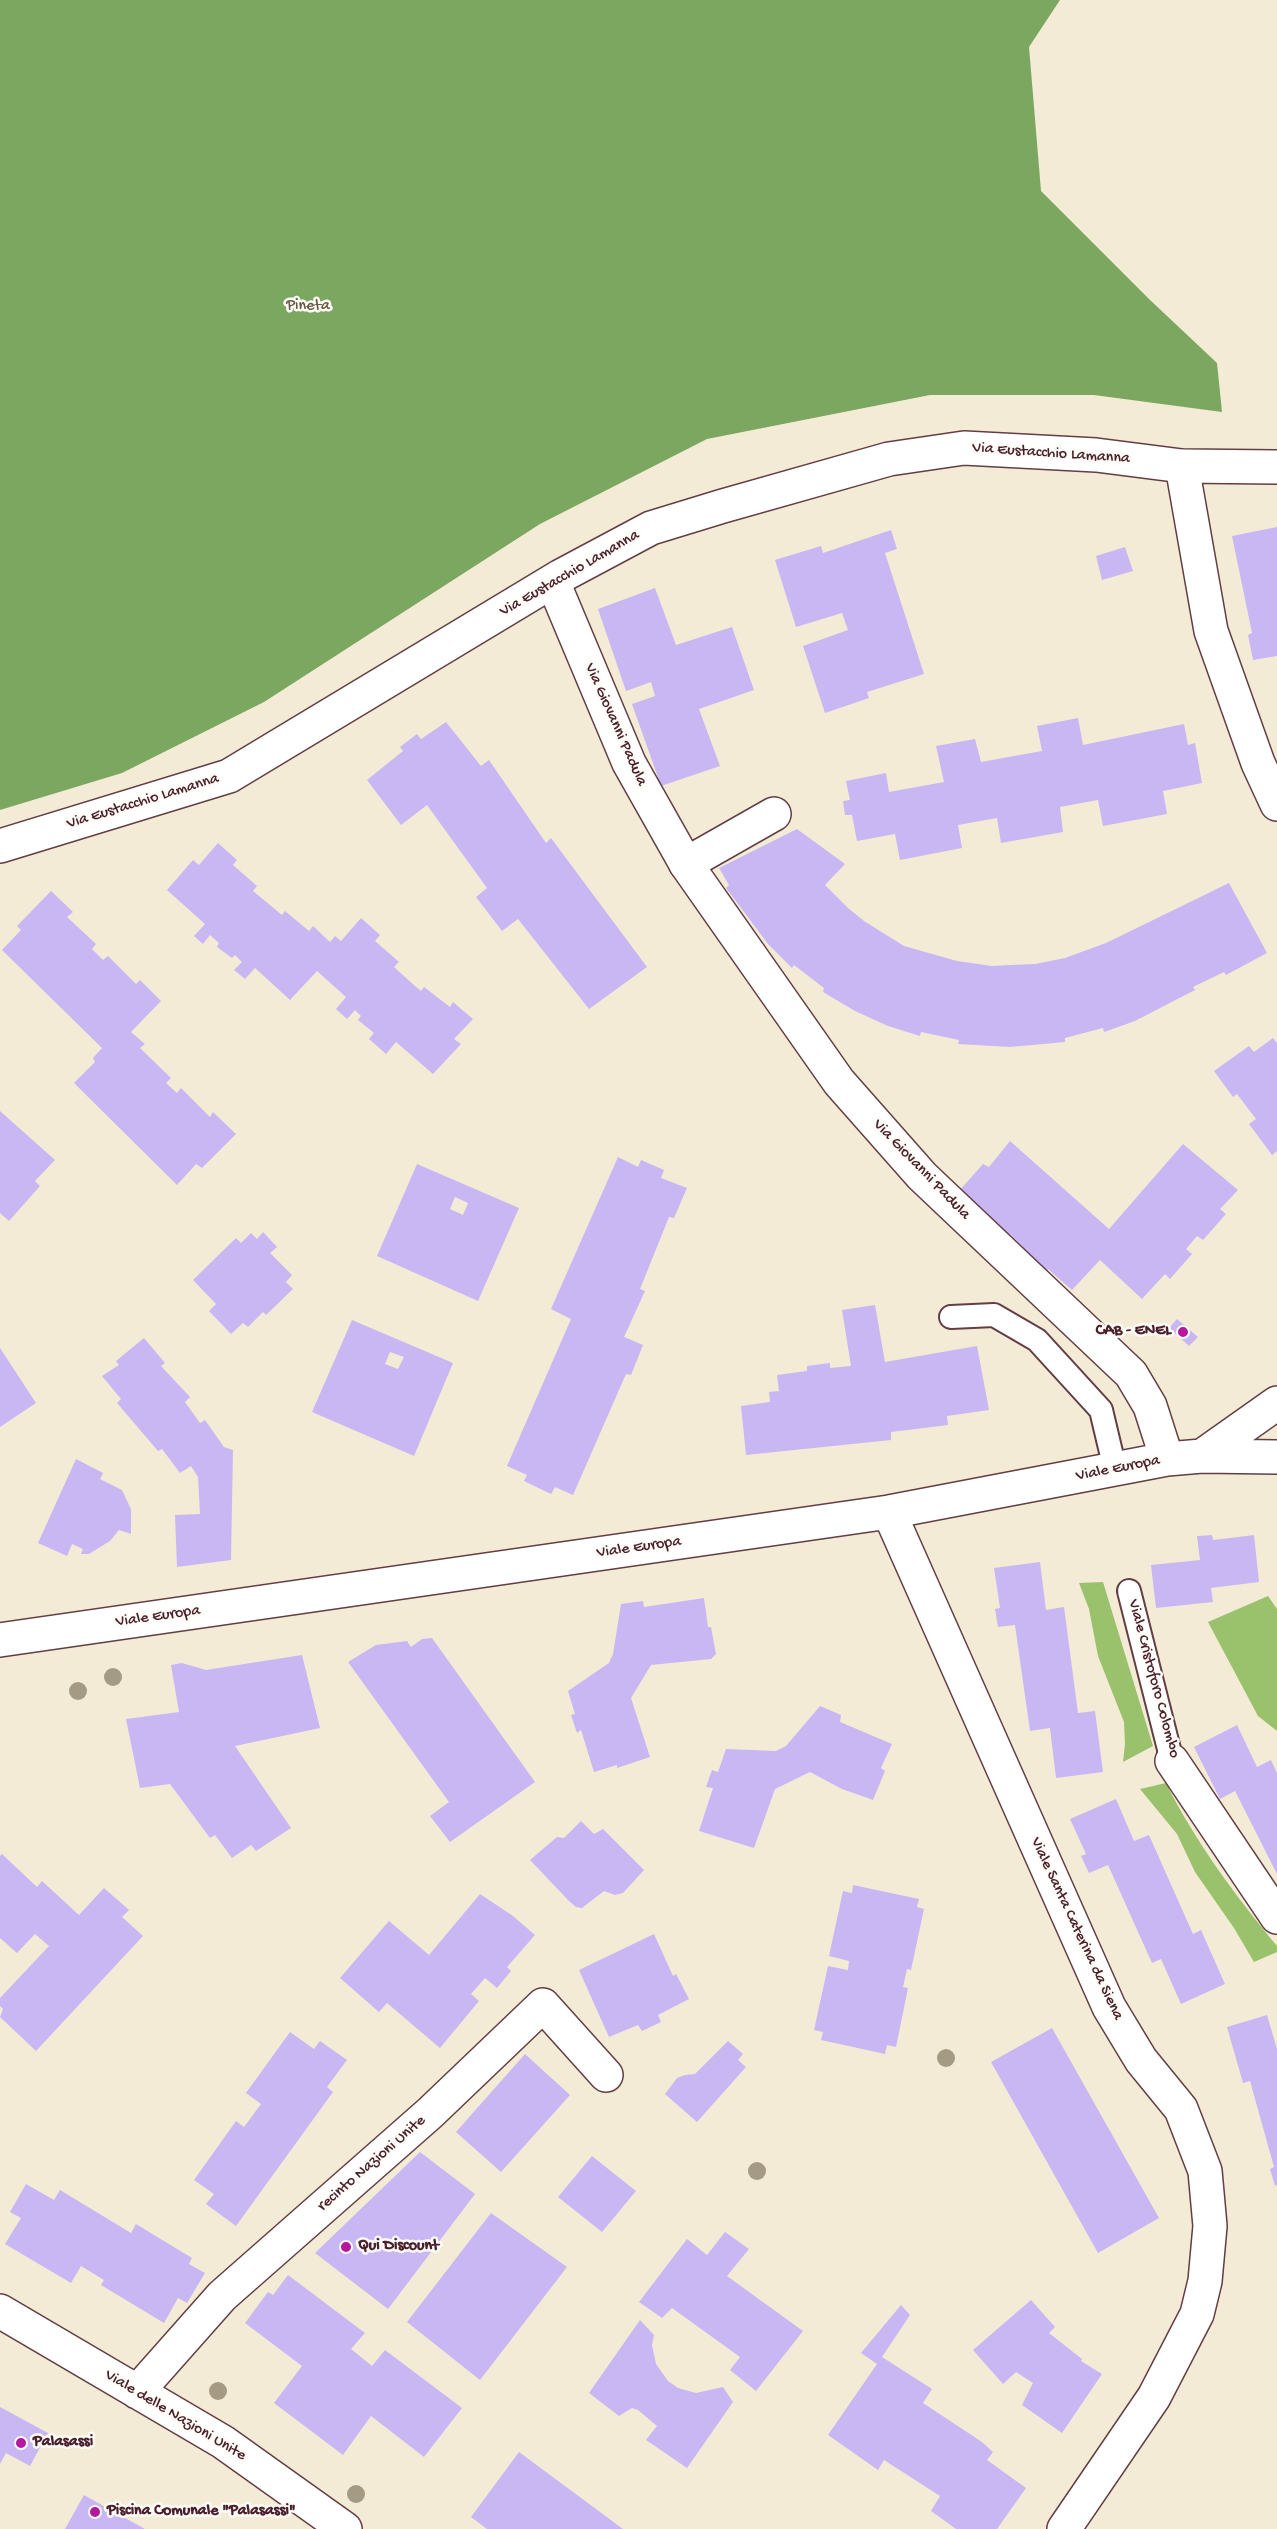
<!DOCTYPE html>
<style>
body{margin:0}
canvas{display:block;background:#f3ebd5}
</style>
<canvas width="1277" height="2529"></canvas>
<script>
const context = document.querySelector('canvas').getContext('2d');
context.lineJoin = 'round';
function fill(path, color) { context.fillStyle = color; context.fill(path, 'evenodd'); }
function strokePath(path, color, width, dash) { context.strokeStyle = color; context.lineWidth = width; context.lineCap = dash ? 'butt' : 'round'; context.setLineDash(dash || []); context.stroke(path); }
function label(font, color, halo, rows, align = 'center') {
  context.font = font + ' "Gochi Hand",sans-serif'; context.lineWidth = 5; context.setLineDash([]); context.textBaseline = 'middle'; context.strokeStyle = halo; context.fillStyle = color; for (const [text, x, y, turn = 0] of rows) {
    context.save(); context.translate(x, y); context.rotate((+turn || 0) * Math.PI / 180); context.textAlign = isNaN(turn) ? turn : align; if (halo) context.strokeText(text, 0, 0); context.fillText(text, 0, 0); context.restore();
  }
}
fill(new Path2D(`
 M1103 1582 1153 1746 1123 1762 1125 1744 1124 1722 1098 1656 1089 1609 1079 1583Z
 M1268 1596 1277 1609V1731L1258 1716 1208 1622Z
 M1166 1783C1196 1843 1235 1895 1277 1946V1952L1254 1962 1234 1928 1195 1872 1177 1834 1140 1789Z`), '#9ac16c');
fill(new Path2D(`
 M0 0H1060L1029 47 1041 191 1149 299 1217 363 1222 412 1094 395H930L707 439 540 524 264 702 122 773 0 810Z`), '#7ba760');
fill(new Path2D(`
 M1277 527V656L1253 660 1248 635 1252 633 1232 536Z
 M891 530 897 549 885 553 924 674 867 692 869 698 825 713 803 646 848 630 842 613 796 627 775 560 821 546 823 553Z
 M1125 547 1133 571 1102 580 1096 556Z
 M655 588 676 645 732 627 754 690 699 709 720 766 661 786 632 704 655 696 651 682 626 691 598 609Z
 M1078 718 1083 745 1184 724 1188 745 1195 743 1202 783 1163 791 1167 814 1103 826 1098 800 1060 807 1063 832 1001 843 997 818 958 825 962 848 900 860 895 834 857 841 852 815H845L843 801 850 800 846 781 886 773 889 792 944 782 936 746 975 739 981 762 1042 751 1037 726Z
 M446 722 481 766 489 760 546 843 551 838 647 967 589 1009 518 919 502 931 476 897 487 888 427 805 401 825 367 780 403 751 400 747 417 734 421 739Z
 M797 829 845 864 825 885 848 908 864 921 904 946 957 961 992 966 1010 965 1035 964 1065 958 1106 943 1229 883 1267 953 1226 975 1224 972 1193 987 1195 990 1135 1021 1104 1032 1103 1028 1065 1038V1042L1010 1047 958 1044 959 1040 921 1032 920 1036 888 1026 855 1011 823 992 824 988 794 965 792 968 768 944 726 888 729 885 719 868Z
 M218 843 237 860 233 865 257 886 253 891 282 915 285 911 309 931 313 926 330 942 335 936 341 941 361 918 380 935 375 941 399 962 394 967 415 986 421 991 424 987 450 1007 453 1002 473 1019 454 1039 461 1044 433 1074 396 1042 386 1054 369 1039 374 1033 358 1020 361 1016 355 1010 347 1019 336 1009 346 997 317 971 290 1000 255 968 245 979 234 970 242 962 235 955 232 958 217 947 219 943 210 935 203 944 194 936 205 924 167 890 193 860 199 865Z
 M51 891 73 912 67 917 96 944 92 949 103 960 108 956 136 984 140 980 161 1001 131 1032 145 1044 140 1048 171 1078 166 1083 177 1093 181 1088 210 1117 213 1112 236 1134 202 1168 196 1164 177 1185 74 1083 95 1062 93 1058 102 1048 2 950 21 930 17 926Z
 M1273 1038 1277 1043V1151L1272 1155 1249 1124 1256 1119 1237 1094 1233 1097 1214 1071 1249 1046 1254 1052Z
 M0 1111 55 1160 35 1181 40 1186 9 1221 0 1213Z
 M1010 1141 1109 1229 1183 1144 1238 1190 1220 1209 1226 1214 1203 1240 1197 1236 1186 1249 1192 1254 1170 1279 1165 1274 1142 1299 1100 1260 1072 1290 1048 1269 1043 1274 1019 1252 1023 1247 1010 1234 1004 1240 959 1191 983 1164 989 1167Z
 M618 1157 638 1167 641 1160 664 1170 661 1178 687 1188 674 1218 669 1217 640 1289 645 1291 624 1337 643 1345 631 1375 626 1374 573 1495 555 1487 551 1494 524 1481 527 1475 507 1466 571 1319 551 1309Z
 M417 1164 519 1208 478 1301 377 1256ZM455 1197 468 1203 463 1215 450 1209Z
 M263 1232 277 1247 270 1253 292 1275 286 1282 293 1289 266 1315 263 1312 248 1327 243 1323 231 1334 209 1311 216 1304 193 1280 236 1238 241 1243 251 1233 257 1239Z
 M875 1305 885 1362 977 1346 989 1410 947 1416 948 1425 891 1432V1440L746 1455 741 1406 770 1402 769 1392 779 1391 777 1375 807 1371V1366L830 1363V1368L851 1366 842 1310Z
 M1177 1319 1198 1337 1189 1346 1169 1328Z
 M352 1320 453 1363 414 1456 312 1412ZM390 1352 404 1357 398 1369 385 1364Z
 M144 1338 165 1363 161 1366 190 1397 185 1402 200 1423 205 1420 224 1447 233 1450 231 1560 177 1567 175 1515 200 1514 198 1477 191 1466 180 1473 162 1449 158 1451 117 1403 121 1399 102 1376 119 1365 116 1361Z
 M0 1348 36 1403 0 1427Z
 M76 1459 103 1473 100 1479 122 1490 131 1509V1534L119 1530 110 1541 89 1554H81L83 1549 72 1544 67 1556 38 1543Z
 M1212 1535 1213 1540 1254 1535 1259 1582 1211 1588 1213 1602 1156 1608 1151 1565 1200 1560 1197 1536Z
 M1040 1562 1046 1610 1064 1607 1078 1713 1095 1711 1103 1772 1056 1778 1050 1728 1030 1731 1015 1625 998 1627 995 1609 1000 1608 994 1568Z
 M704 1598 708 1627H711L716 1654 711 1659 651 1665 631 1698 650 1757 617 1768V1765L594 1772 581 1730 577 1733 571 1715 575 1714 568 1691 609 1663 613 1654 621 1604 643 1601 644 1607Z
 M432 1638 535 1782 450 1842 430 1816 449 1802 348 1662 376 1645 407 1641 411 1647 422 1639Z
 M302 1655 320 1728 235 1746 291 1828 256 1851 251 1845 232 1858 215 1835 210 1838 170 1784 140 1788 126 1719 179 1712 171 1665 182 1663 206 1670Z
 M820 1706 841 1715 840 1722 892 1744 881 1768 885 1771 873 1800 842 1789 810 1772 775 1789 754 1848 699 1831 713 1788 706 1787 712 1770 718 1772 726 1749 776 1751 786 1746Z
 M1237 1725 1257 1767 1271 1760 1277 1773V1874L1235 1791 1220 1799 1194 1747Z
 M1116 1799 1134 1841 1149 1835 1193 1934 1201 1930 1225 1984 1181 2004 1161 1959 1152 1963 1108 1865 1089 1873 1081 1856 1086 1854 1070 1819Z
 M581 1821 594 1834 603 1829 644 1870 623 1893 615 1895 604 1891 582 1908 576 1907 569 1901 530 1860 557 1837 564 1838Z
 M2 1854 37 1887 42 1881 79 1915 104 1888 129 1910 122 1917 143 1936 36 2051 0 2017 3 2009 0 2006V1998L49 1946 35 1934 17 1953 0 1938V1856Z
 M853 1885 919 1899 917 1907 924 1909 911 1970 907 1969 903 1987 908 1988 896 2047 887 2045 885 2054 821 2040 823 2032 814 2030 828 1966 848 1970 849 1961 829 1956 843 1891 852 1893Z
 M480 1894 513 1916 535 1935 507 1967 511 1971 497 1988 485 1978 471 1994 479 2001 440 2048 387 2003 379 2012 340 1978 389 1921 429 1955Z
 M654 1934 673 1976 676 1974 689 1999 658 2015 661 2022 642 2031 638 2025 609 2037 579 1970Z
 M1267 2015 1277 2049V2185L1275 2186 1270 2169 1274 2167 1250 2081 1243 2083 1227 2027Z
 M1052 2028 1159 2218 1098 2253 991 2062Z
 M290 2032 314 2049 320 2041 347 2060 327 2087 333 2092 236 2226 206 2204 214 2194 194 2180 236 2121 244 2127 261 2104 246 2093Z
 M728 2041 743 2054 738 2060 746 2067 697 2122 665 2094 677 2078 685 2075 695 2074Z
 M525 2054 570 2095 501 2172 456 2132Z
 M420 2152 475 2194 388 2309 315 2253Z
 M592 2156 636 2191 602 2232 558 2197Z
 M26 2184 54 2200 60 2190 131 2233 136 2224 192 2258 189 2264 205 2273 187 2303 178 2298 164 2323 101 2285 104 2280 81 2266 71 2283 5 2244 21 2218 10 2212Z
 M491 2213 567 2267 480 2380 407 2322Z
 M725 2232 749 2249 727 2276 803 2331 756 2391 730 2370 740 2357 672 2308 662 2318 639 2302 687 2239 707 2255Z
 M288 2275 365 2333 351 2349 372 2366 385 2350 462 2408 424 2457 371 2416 343 2455 274 2403 302 2366 245 2323 268 2292 273 2295Z
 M1031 2300 1055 2327 1049 2333 1082 2359 1081 2361 1102 2374 1062 2433 1022 2405 1033 2383 1016 2372 1003 2384 973 2350Z
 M901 2305 910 2315 882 2357 932 2389 923 2403 982 2442 993 2452 987 2460 1026 2488 997 2529H956L931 2511 940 2496 884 2460 878 2470 828 2435 877 2364 861 2353Z
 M640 2320 654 2335 652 2345 656 2364 668 2381 678 2388 696 2393 723 2387 733 2402 687 2468 646 2440 657 2426 638 2410 632 2408 619 2416 589 2393Z
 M0 2407 48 2433 30 2466 6 2453 0 2464Z
 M519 2452 623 2529H487L471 2517Z
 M84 2495 145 2529H65Z`), '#c9b7f4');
const service = new Path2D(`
 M951 1317 994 1315 1037 1340 1101 1410 1115 1469
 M1129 1591 1172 1761`);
const pedestrian = new Path2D(`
 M553 582 629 763 686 864`);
const minor = new Path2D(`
 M1182 466 1211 631 1258 763 1277 804
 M774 814 686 864 839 1082 922 1176 1131 1374 1150 1406 1167 1459
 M0 846 229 776 561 576 651 528 723 506 889 459 964 448 1096 455 1182 466 1277 467
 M1202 1456 1277 1403
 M889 1512 1109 2007 1141 2060 1181 2109 1205 2171 1210 2226 1205 2281 1197 2314 1154 2397 1064 2529
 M0 1640 889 1512 1167 1459 1202 1456 1277 1457
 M1172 1761 1277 1917
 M0 2311 223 2442 345 2529
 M137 2392 222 2296 430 2113 543 2005 606 2075`);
strokePath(service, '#633e44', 26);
strokePath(pedestrian, '#633e44', 36);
strokePath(minor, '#633e44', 36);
strokePath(service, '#fff', 22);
strokePath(pedestrian, '#fff', 33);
strokePath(minor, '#fff', 33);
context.fillStyle = '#a59a84';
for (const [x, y] of [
 [113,1677],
 [78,1691],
 [946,2058],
 [757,2171],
 [218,2391],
 [356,2494]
]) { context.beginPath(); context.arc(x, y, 9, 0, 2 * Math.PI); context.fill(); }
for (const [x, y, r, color] of [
 [1183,1332,6,"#b5179e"],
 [346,2247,6,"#b5179e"],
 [21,2443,6,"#b5179e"],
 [95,2512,6,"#b5179e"]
]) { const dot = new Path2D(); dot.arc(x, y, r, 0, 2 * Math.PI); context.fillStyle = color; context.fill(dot); strokePath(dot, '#fdfcf7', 2); }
label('16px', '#665842', '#fdfcf7', [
 ["Pineta",308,307]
]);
label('16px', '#4a1f2b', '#fdfcf7', [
 ["Via Eustacchio Lamanna",1051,454,4],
 ["Via Eustacchio Lamanna",570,574,-30],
 ["Via Giovanni Padula",615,725,66],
 ["Via Eustacchio Lamanna",143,802,-17],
 ["Via Giovanni Padula",921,1170,46],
 ["Viale Europa",1118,1469,-11],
 ["Viale Europa",639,1548,-8],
 ["Viale Europa",158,1617,-8],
 ["Viale Cristoforo Colombo",1153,1679,75],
 ["Viale Santa Caterina da Siena",1076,1929,65],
 ["recinto Nazioni Unite",372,2164,-41],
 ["Viale delle Nazioni Unite",175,2416,31]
]);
label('bold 16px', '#4a1f2b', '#fdfcf7', [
 ["CAB - ENEL",1171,1332,"right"],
 ["Qui Discount",358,2247],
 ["Palasassi",33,2443],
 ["Piscina Comunale \"Palasassi\"",107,2512]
], 'left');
</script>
